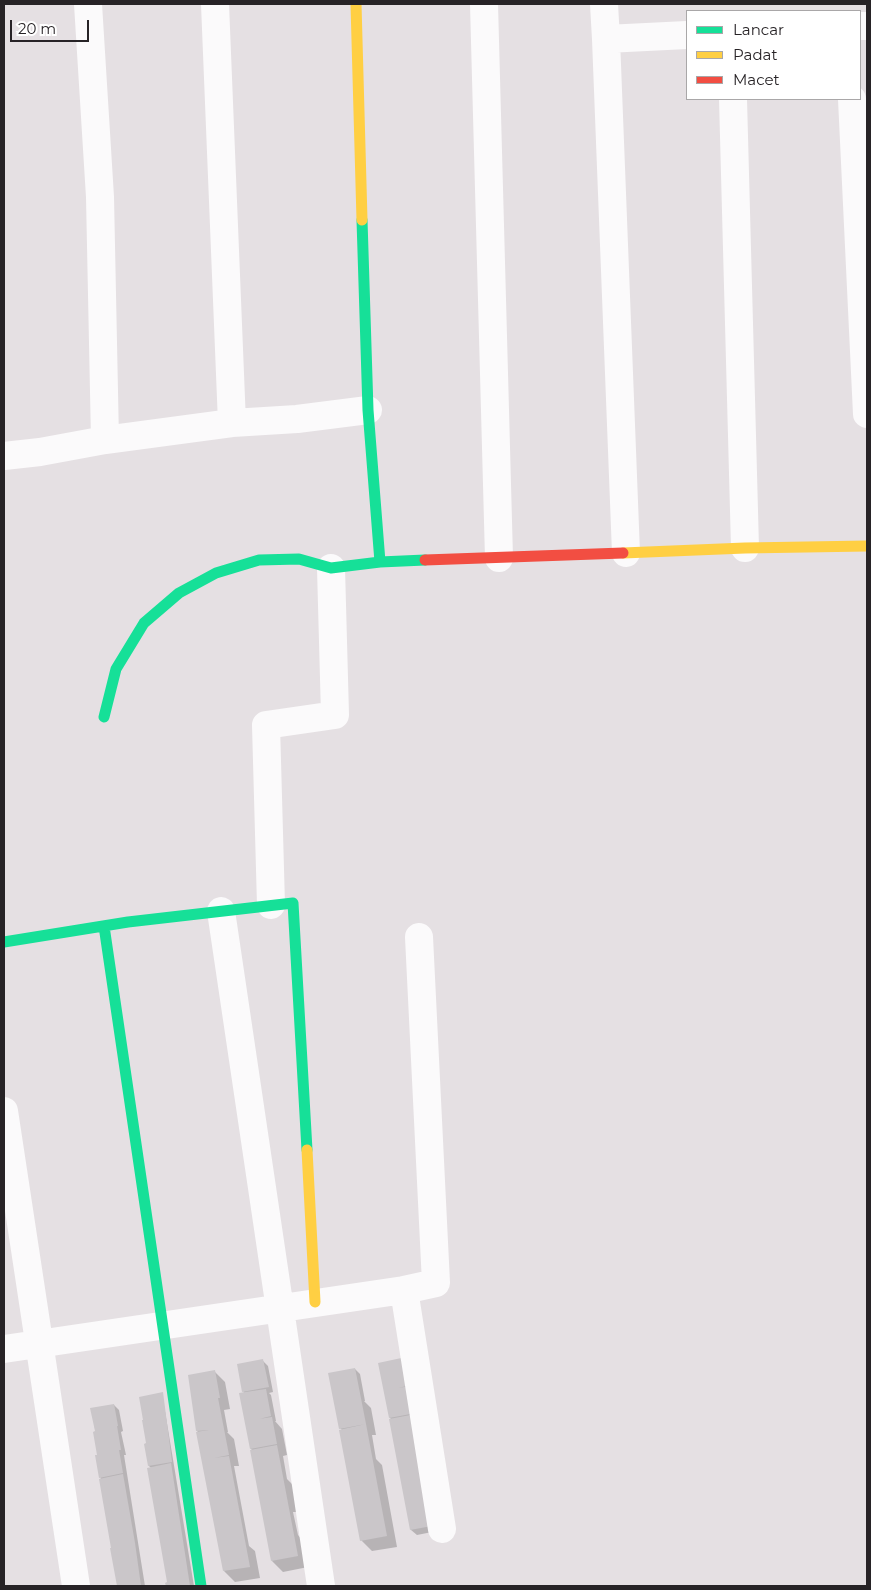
<!DOCTYPE html>
<style>
body{margin:0}
#map{position:relative;width:871px;height:1590px;overflow:hidden;background:#e5e0e3;font-family:Montserrat,sans-serif}
canvas{display:block}
.frame{position:absolute;inset:0;border:5px solid #272326;pointer-events:none}
.legend{position:absolute;left:686px;top:10px;width:175px;height:90px;box-sizing:border-box;background:#fff;border:1px solid #a9a7a8;margin:0;padding:6px 9px;list-style:none;font-size:15px;color:#272326}
.legend li{display:flex;align-items:center;gap:10px;height:25px}
.legend b{width:25px;border:1px solid #a9a7a8}
.scale{position:absolute;left:10px;top:20px;width:79px;height:22px;box-sizing:border-box;border:2px solid #272326;border-top:0;padding-left:6px;font-size:15px;line-height:18px;white-space:nowrap;color:#272326;-webkit-text-stroke:4px #fff;paint-order:stroke}
</style>
<div id="map">
<canvas width="871" height="1590"></canvas>
<div class="frame"></div>
<ul class="legend">
<li><b style="height:6px;background:#16e098"></b>Lancar</li>
<li><b style="height:6px;background:#ffcf43"></b>Padat</li>
<li><b style="height:6px;background:#f24e42"></b>Macet</li>
</ul>
<div class="scale">20 m</div>
</div>
<script>
const context = document.querySelector('canvas').getContext('2d');
context.lineJoin = 'round';
function fill(path, color) { context.fillStyle = color; context.fill(path, 'evenodd'); }
function strokePath(path, color, width, dash) { context.strokeStyle = color; context.lineWidth = width; context.lineCap = dash ? 'butt' : 'round'; context.setLineDash(dash || []); context.stroke(path); }
fill(new Path2D(`
 M405 1359 442 1530 417 1535 411 1530 391 1420H392L390 1418 385 1392Z
 M263 1361 268 1366 273 1392 269 1393 271 1395 276 1421H275L282 1429 287 1455 283 1456 287 1479 293 1485 298 1512H293L298 1535 303 1541 308 1567 283 1572 272 1561 253 1451 251 1449 244 1394 238 1365Z
 M355 1369 360 1374 365 1401H364L371 1408 376 1435H372L376 1459 382 1465 397 1547 372 1551 361 1540 342 1430 340 1428Z
 M214 1371 225 1382 230 1409 224 1410 228 1432H227L234 1439 239 1466H234L249 1546 255 1551 260 1578 235 1582 224 1571 199 1433 197 1431Z
 M162 1393 194 1586H167L166 1584 168 1583 151 1468 149 1466 147 1444Z
 M114 1405 119 1410 123 1431 121 1432 126 1455H124L145 1586H118L97 1456H99L92 1409Z`), '#0003');
fill(new Path2D(`
 M406 1357 411 1385 398 1388 411 1386 416 1413 389 1418 378 1363Z
 M263 1359 269 1387 242 1392 237 1364Z
 M355 1368 366 1424 339 1429 328 1373Z
 M215 1370 220 1398H218L229 1455 214 1458 229 1456 250 1567 223 1571 196 1432 209 1430 196 1431 188 1375Z
 M266 1389 271 1416 259 1419 272 1417 277 1444 250 1449 239 1393Z
 M163 1392 172 1462 148 1466 144 1444 146 1443 142 1420H143L139 1397Z
 M114 1404 118 1426H117L121 1450H119L123 1473 99 1478 95 1455H97L93 1432 95 1431 90 1408Z
 M416 1414 437 1525 410 1530 389 1419Z
 M366 1424 387 1536 360 1541 339 1430Z
 M277 1445 298 1556 271 1561 250 1450Z
 M171 1463 190 1586H166L165 1583 167 1582 147 1468Z
 M123 1474 135 1543 141 1586H117L110 1548H111L99 1479Z`), '#cac6c9');
strokePath(new Path2D(`
 M88 4 100 197 105 440
 M215 4 232 423
 M484 4 499 558
 M604 4 606 39 626 553
 M860 26H867
 M606 39 687 35
 M733 99 745 548
 M852 99 867 414
 M4 456 40 452 105 440 232 423 297 419 368 410
 M271 905 266 725 335 715 331 568
 M221 911 321 1586
 M4 1111 76 1586
 M404 1290 436 1283 419 937
 M4 1349 404 1290 442 1529`), '#fbfafb', 28);
strokePath(new Path2D(`
 M362 220 368 410 380 562
 M104 717 116 669 144 623 179 593 216 573 259 560 299 559 331 568 380 562 425 560
 M104 926 201 1586
 M4 942 128 922 293 903 307 1150`), '#16e098', 11);
strokePath(new Path2D(`
 M356 4 362 220
 M623 553 745 548 867 546
 M307 1150 315 1302`), '#ffcf43', 11);
strokePath(new Path2D(`
 M425 560 623 553`), '#f24e42', 11);
</script>
